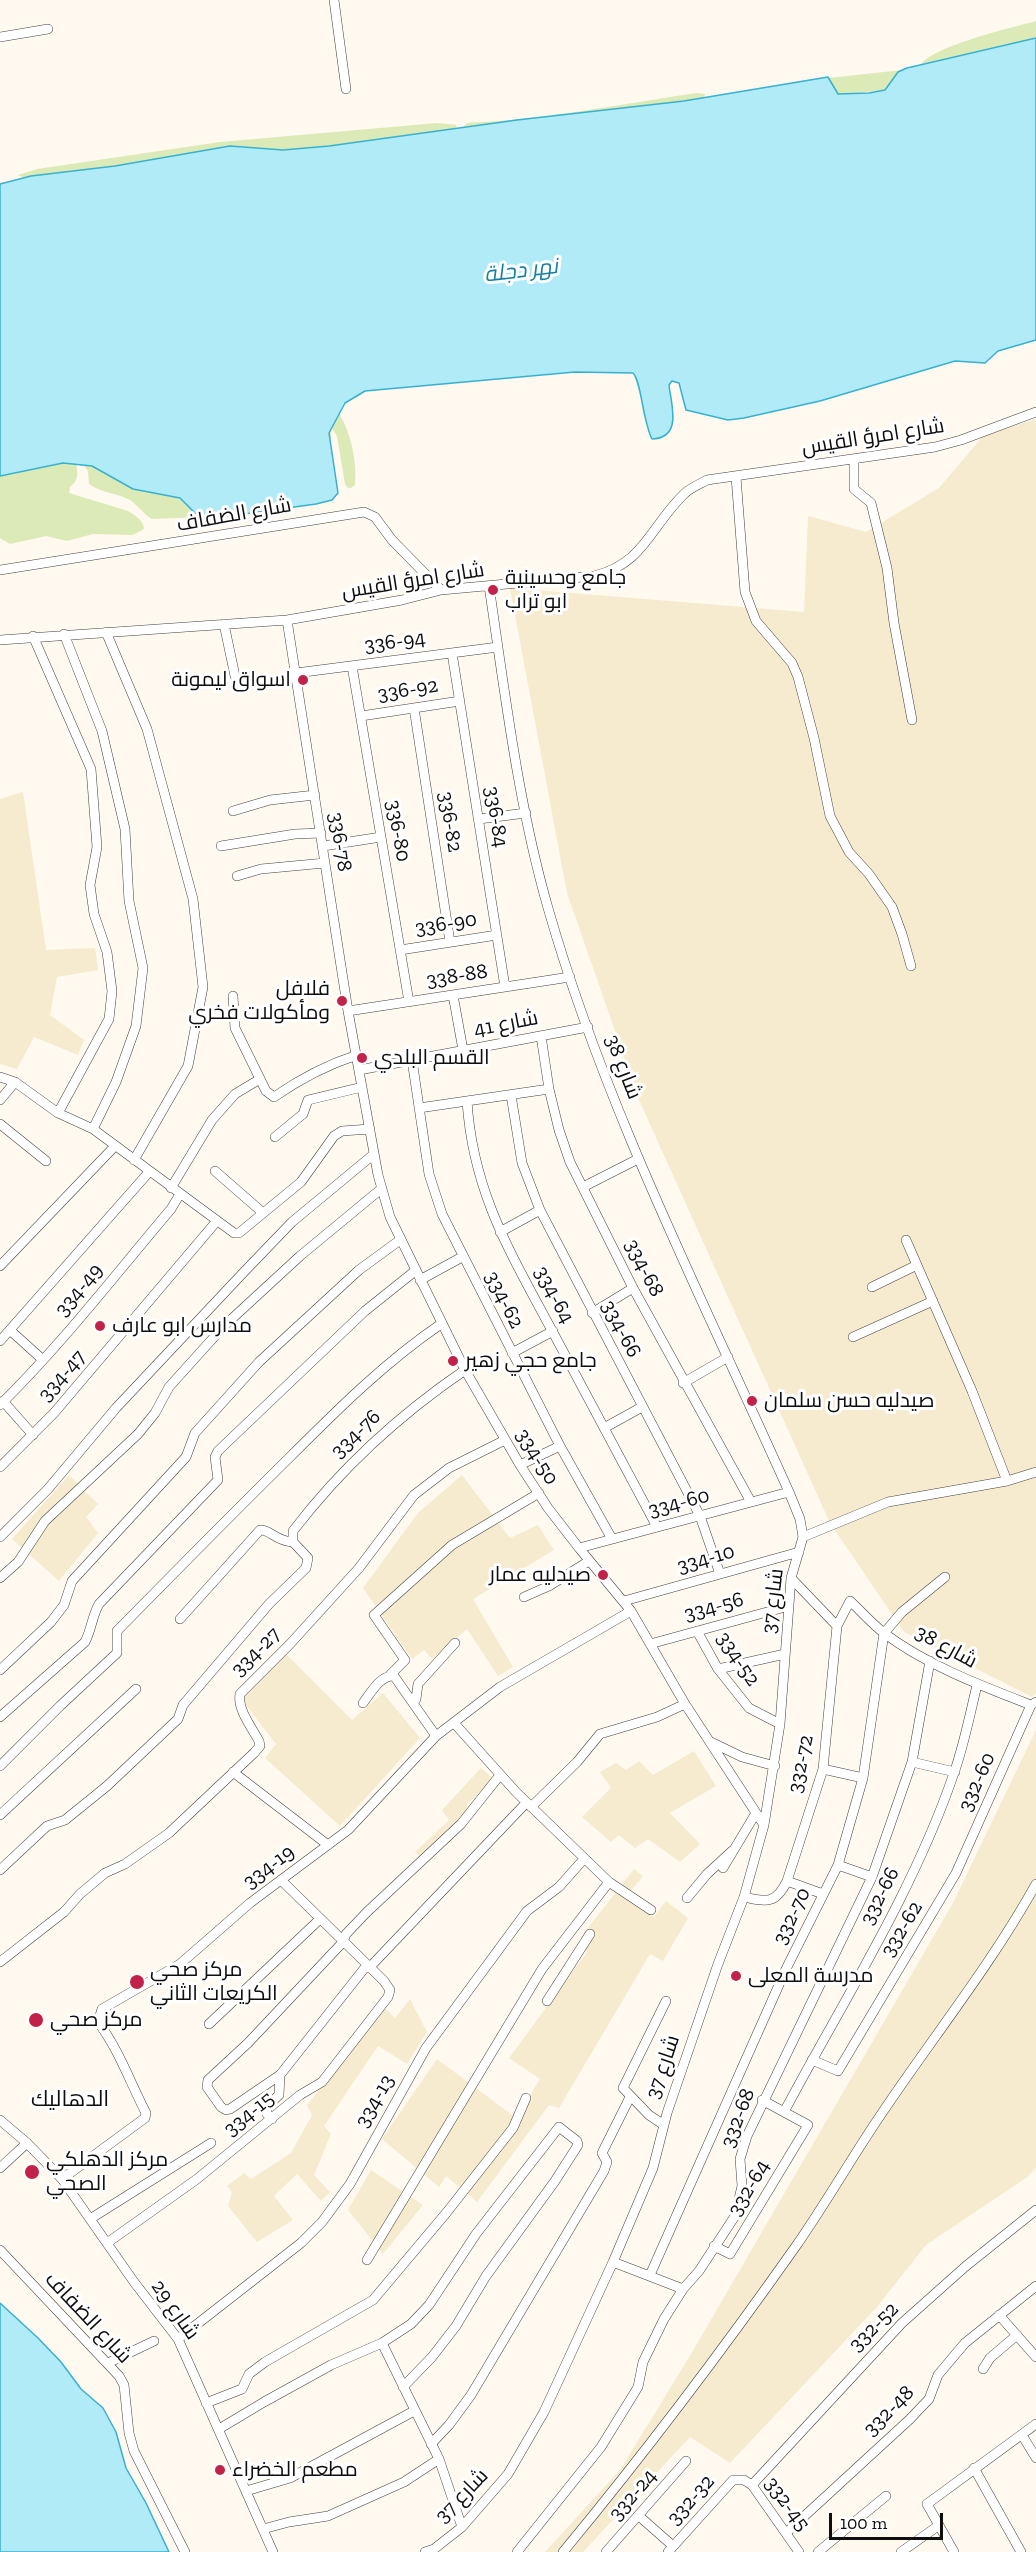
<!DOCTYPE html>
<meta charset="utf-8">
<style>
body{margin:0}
#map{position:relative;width:1036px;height:2552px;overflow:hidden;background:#fff9ef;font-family:"Zilla Slab",serif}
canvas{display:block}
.scale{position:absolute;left:829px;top:2513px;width:114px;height:27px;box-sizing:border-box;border:3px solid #0e0e0e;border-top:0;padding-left:8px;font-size:18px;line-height:21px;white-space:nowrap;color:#0e0e0e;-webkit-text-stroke:4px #fff;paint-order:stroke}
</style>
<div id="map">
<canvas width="1036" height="2552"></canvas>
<div class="scale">100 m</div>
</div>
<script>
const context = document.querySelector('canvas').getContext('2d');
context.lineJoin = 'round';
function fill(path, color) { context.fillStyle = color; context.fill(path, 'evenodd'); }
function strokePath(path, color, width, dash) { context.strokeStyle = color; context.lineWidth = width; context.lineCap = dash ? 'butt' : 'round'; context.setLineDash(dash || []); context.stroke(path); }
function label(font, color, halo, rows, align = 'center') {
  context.font = font + ' "Zilla Slab",Cairo,serif'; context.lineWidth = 6; context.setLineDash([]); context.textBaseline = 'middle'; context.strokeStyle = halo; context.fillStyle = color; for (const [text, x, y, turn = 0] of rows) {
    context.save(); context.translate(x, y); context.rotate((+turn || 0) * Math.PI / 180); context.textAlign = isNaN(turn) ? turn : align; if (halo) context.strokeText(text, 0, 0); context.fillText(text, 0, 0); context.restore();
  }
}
fill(new Path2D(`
 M1036 419V1693L1032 1697 904 1632 830 1523 639 1100 567 893 510 588 804 612 808 516 866 532 939 488 984 435Z
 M23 792 46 950 95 948 98 970 57 977 50 1015 84 1040 78 1055 34 1037 17 1069 0 1064V799Z
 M69 1475 98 1504 86 1517 98 1533 59 1581 12 1539Z
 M462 1475 510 1538 538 1525 554 1550 473 1599 513 1667 498 1676 467 1629 432 1659 424 1650 412 1659 363 1588 418 1513Z
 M286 1654 352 1720 383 1693 420 1738 340 1826 265 1758 276 1744 242 1700Z
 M1036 1730V2168L1026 2178 926 2245 876 2308 730 2463 690 2437 583 2552H545L620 2470 691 2354 953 1903Z
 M694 1751 716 1786 670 1813 700 1844 680 1862 648 1839 635 1848 619 1835 611 1842 582 1817 611 1788 600 1772 616 1763 626 1770 639 1761 653 1775Z
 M481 1768 494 1779 467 1804V1816L424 1860 415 1852 449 1820 442 1810Z
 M634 1869 643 1876 625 1898 654 1917 666 1901 688 1918 663 1961 650 1954 559 2108 549 2105 477 2202 446 2176 439 2187 382 2139 437 2059 516 2118 540 2079 509 2058 587 1952 580 1938Z
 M410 1999 427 2032 407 2064 378 2046 324 2126 331 2134 314 2175 330 2192 321 2201 297 2174 274 2196 293 2220 257 2242 228 2206 232 2192 227 2186 244 2173 251 2179 291 2153 312 2115 307 2105 385 2008 395 2018Z
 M371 2170 423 2205 383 2254 348 2210Z`), '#f6ebce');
fill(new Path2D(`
 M1036 21V38L921 64C937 45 1010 28 1036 21Z
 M902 70 884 90 837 95 801 81Z
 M697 93 705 94 703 100 463 127 467 123C544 120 620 104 697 93Z
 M437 123 456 125 458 131 296 152 291 149 105 167 28 180 18 175 37 169 220 142Z
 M567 349 721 394 728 420 686 410 679 383 672 381 669 385 674 421 669 432 652 439 643 414 638 378 633 373H627L575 372 365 391 349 399 339 413C351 434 357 460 355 485L351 488H348L345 484 337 436 331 427V449L338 494 332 500 230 516 152 519C143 514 138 505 130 500 117 493 101 493 89 484L88 471 84 465 76 463C78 473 79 480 70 487L69 493 128 511C134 515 144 520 144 529L133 535 93 534 67 541 46 536 10 544 0 538V476L63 463H75L212 420Z`), '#dceab7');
const water = new Path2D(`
 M1036 38V340L998 351 985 363 955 361 820 401 744 418 728 420 686 410 679 383 672 381 669 385C671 404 683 438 652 439 643 422 641 380 633 373L575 372 365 391 345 403 329 433 338 493 332 500 316 504 230 516 204 518 194 512 180 498 133 489 92 466 63 463 0 476V184L31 176 115 166 230 146 283 150 329 146 517 120 684 101 828 77 838 94 869 93 885 90 898 72 907 68Z
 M0 2303 38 2338 61 2362 81 2389 103 2408 116 2432 126 2468 146 2503 169 2552H0Z`);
fill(water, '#b2ebf8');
strokePath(water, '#37b1d0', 1.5);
const minor = new Path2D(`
 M334 0 346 89
 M0 37 48 29
 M854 459V489L871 503 887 568 894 623 912 720
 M736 477 745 592 756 621 792 663 798 677 814 738 830 816 849 852 869 874 892 907 902 934 911 966
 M0 570 364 512 375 517 392 540 441 590
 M287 620 348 1011 378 1175 390 1217 465 1370 520 1465 548 1508 579 1548 631 1611 685 1704 764 1825
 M224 624 235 676
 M106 632 147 729 193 899 203 987 188 1066 134 1160
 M64 634 102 731 125 829 129 901 143 968 136 1026 116 1082 93 1129
 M33 636 91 769 97 847 90 885 94 914 107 952 112 991 109 1019 58 1113
 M0 640 287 620 402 600 441 590 594 576C644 564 650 527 684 494 690 488 700 484 707 480L935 447 961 440 1036 412
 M452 653 505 987
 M352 666 409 1002
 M296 673 498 647
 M414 708 450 942
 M361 716 460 701
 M233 811 270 800 315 795
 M479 819 526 813
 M221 846 295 834 321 833
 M323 846 381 837
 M237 876 261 869 325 863
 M400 950 497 935
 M453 995 463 1050
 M233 996 235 1028 266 1091 274 1097C300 1079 326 1065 357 1055
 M348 1011 570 977
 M541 1036 549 1089 559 1130 570 1162 633 1288 751 1502
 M412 1060 429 1174 442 1214 560 1446 612 1539
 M359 1070 588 1027
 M0 1077 15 1082 58 1113 93 1129 234 1233H239L301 1182 334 1136 342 1131 370 1129
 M511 1095 522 1163 540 1210 700 1516 720 1574
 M0 1100 15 1082
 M467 1101C473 1195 513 1257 556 1338 590 1401 623 1464 657 1527
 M419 1108 549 1089
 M0 1124 46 1161
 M275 1137 303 1114 308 1100 362 1087
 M215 1171 262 1212
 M583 1187 638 1159
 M171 1188 212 1120 235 1094 260 1079
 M500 1232 540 1210
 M906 1240 972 1391 1007 1481
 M0 1266 115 1146
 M420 1280 462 1257
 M872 1287 917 1265
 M592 1313 633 1288
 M11 1331 43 1360
 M853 1337 933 1301
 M0 1341 149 1172
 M512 1353 553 1331
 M683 1383 728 1357
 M3 1401 33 1435
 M0 1405C62 1344 115 1275 171 1209L180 1194
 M604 1428 642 1407
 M520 1465 560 1446
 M0 1467 54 1413 216 1222
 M0 1537 48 1489 116 1408 242 1274 292 1222 374 1154
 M803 1537 888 1502 1007 1481 1036 1472
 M293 1542V1531C342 1467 399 1415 465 1370
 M579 1548 789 1492
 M0 1578 18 1562 45 1521 138 1434 155 1413 169 1387 224 1326 300 1256 381 1189
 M791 1578 837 1626
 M524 1597 549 1586 589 1561
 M624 1601 799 1552
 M697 1631 718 1669 749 1708 780 1724
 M650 1644 789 1606
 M718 1669 785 1654
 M0 1670 51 1622 64 1605 72 1581 186 1457 195 1433 259 1362 359 1270 400 1240
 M390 1675 405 1660 374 1615 452 1545 539 1493
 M413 1702 416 1699 418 1684 455 1643
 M363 1703C371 1693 380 1675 394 1676L436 1736
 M0 1717 85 1642C92 1628 92 1616 99 1604L218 1480 215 1457 218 1451 365 1311 415 1271
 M711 1742 742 1757 775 1766
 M912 1762 955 1772
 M0 1766 60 1706 117 1653V1631C174 1573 230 1516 288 1459 336 1411 385 1362 441 1324
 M823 1769 863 1778
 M233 1772 328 1845
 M531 1807 577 1762 600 1734 657 1717 685 1704
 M0 1815 136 1689
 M838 1865 872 1877
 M723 1868 756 1813
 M0 1870 47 1826 65 1820 107 1786 178 1719 183 1705 269 1604 306 1568 308 1558 293 1542C275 1541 270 1529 260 1530L180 1619
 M787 1881 823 1894
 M609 1882 651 1910
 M744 1897C767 1902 776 1904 787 1881L823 1769 837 1626 850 1601C861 1611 872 1624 884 1633 926 1665 982 1686 1031 1705L1036 1702
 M687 1898 707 1874 732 1851
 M0 1962 64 1912 80 1894 105 1873 125 1864 169 1833 254 1753 260 1746 259 1741C252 1728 237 1709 240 1694L290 1644 359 1568 414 1495 449 1468 505 1440
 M367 1965 280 2075 230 2109 226 2110 221 2107 207 2087 208 2080 248 2043 343 1942 346 1934 367 1912 461 1824 500 1775
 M369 1968 526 1803
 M547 2001 590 1934
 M209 2024 320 1919
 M812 2060 838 2071 956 1873 1031 1705
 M784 2112C843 2001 913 1893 954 1773 964 1745 970 1714 977 1685
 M272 2119 267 2114 266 2107 279 2095 280 2075
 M0 2120 27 2143 62 2179 134 2282 178 2339 273 2552
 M664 2125 649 2115 623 2088 666 2001
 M0 2168 27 2143
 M62 2179 145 2118 146 2113C130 2082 119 2050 98 2022L102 2009 180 1964 250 1903 348 1830 436 1736 500 1687 631 1611
 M90 2219 211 2143
 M107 2243 197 2179 300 2095 322 2082 388 1997 390 1990 384 1981 281 1880
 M714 2246 730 2254 808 2125 762 2100
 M0 2250 119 2376 124 2385 129 2433 134 2451 185 2552
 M367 2260 542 1969 609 1882 516 1792 454 1723
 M613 2262 683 2289
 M650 2275 786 1969 838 1865 863 1778 884 1633 902 1612 945 1577
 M999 2315 1036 2357
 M178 2339 301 2243 322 2222 350 2184 426 2048 527 1911 559 1887 583 1860
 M382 2343 439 2459 462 2527
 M108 2363 154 2341
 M983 2369 990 2358 1017 2335
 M206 2403 242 2389 249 2374 265 2362 373 2300 447 2212 513 2128 526 2098
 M219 2429 264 2402 331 2365 382 2343 411 2324 429 2305 476 2234 559 2127 577 2141 578 2145 555 2181 486 2276 456 2326 432 2357 403 2387
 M1022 2435 1036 2458
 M431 2444 449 2425 471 2395 604 2171 607 2162 602 2153 630 2097
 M974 2468 1021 2552
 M752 2485 902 2323 966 2266 1036 2210
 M246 2491 290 2478 414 2411
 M639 2516 673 2546
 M263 2529 289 2522 328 2516 404 2482 439 2459
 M786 2533 910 2419 929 2399 938 2375 965 2343 1036 2286
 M425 2552 434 2549 462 2527 508 2474 544 2412 613 2262 653 2168 667 2113 718 1964 744 1897 764 1825 780 1724 791 1578 803 1537 800 1519 789 1492C704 1302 605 1108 548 908 518 804 505 693 489 586
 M517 2552 601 2447 638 2387 643 2362 664 2319 683 2289 699 2271 735 2216 742 2186 740 2159 747 2136 872 1877 912 1762 930 1661
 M563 2552C645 2453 722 2351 796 2246 826 2203 852 2157 882 2113 933 2037 991 1965 1036 1884
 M606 2552 686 2461
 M668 2552 733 2480H744L752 2485 799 2552
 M818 2552 886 2496
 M901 2552 938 2526
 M954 2552 927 2504 1036 2424`);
strokePath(minor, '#414141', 10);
strokePath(minor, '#fff', 9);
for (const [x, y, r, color] of [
 [493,590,6,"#c22249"],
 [303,680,6,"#c22249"],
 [342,1001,6,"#c22249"],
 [362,1058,6,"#c22249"],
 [100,1326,6,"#c22249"],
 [453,1361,6,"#c22249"],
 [752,1401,6,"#c22249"],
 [603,1575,6,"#c22249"],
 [736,1976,6,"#c22249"],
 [137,1982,8,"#c22249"],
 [36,2020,8,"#c22249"],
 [32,2172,8,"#c22249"],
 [220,2470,6,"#c22249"]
]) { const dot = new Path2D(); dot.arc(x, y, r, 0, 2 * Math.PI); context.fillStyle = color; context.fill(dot); strokePath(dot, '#fff', 2); }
label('21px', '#0e0e0e', '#fff', [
 ["شارع امرؤ القيس",873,437,-9],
 ["شارع الضفاف",234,515,-10],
 ["شارع امرؤ القيس",413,581,-9],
 ["336-94",395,642,-7],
 ["336-92",408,690,-9],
 ["336-84",496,817,81],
 ["336-82",450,822,81],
 ["336-80",398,831,80],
 ["336-78",340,842,81],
 ["336-90",446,924,-9],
 ["338-88",457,976,-9],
 ["شارع 41",506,1024,-11],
 ["شارع 38",623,1067,69],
 ["334-68",644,1268,63],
 ["334-49",79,1290,-50],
 ["334-64",554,1295,62],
 ["334-62",504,1300,63],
 ["334-66",621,1329,62],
 ["334-47",62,1376,-49],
 ["334-76",356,1434,-44],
 ["334-50",537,1457,58],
 ["334-60",679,1503,-15],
 ["334-10",706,1559,-16],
 ["شارع 37",773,1601,-83],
 ["334-56",714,1607,-15],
 ["شارع 38",946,1647,29],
 ["334-27",256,1652,-45],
 ["334-52",738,1659,56],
 ["332-72",801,1764,-78],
 ["332-60",977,1782,-66],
 ["334-19",269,1867,-37],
 ["332-66",880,1896,-63],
 ["332-70",792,1916,-64],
 ["332-62",902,1929,-59],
 ["شارع 37",663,2067,-71],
 ["334-13",375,2101,-60],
 ["334-15",249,2114,-39],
 ["332-68",738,2118,-69],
 ["332-64",749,2188,-59],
 ["شارع 29",175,2310,55],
 ["شارع الضفاف",88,2318,47],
 ["332-52",874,2327,-45],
 ["332-48",889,2411,-45],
 ["332-24",633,2495,-49],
 ["شارع 37",462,2496,-46],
 ["332-32",691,2500,-48],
 ["332-45",787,2504,54]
]);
label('21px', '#0e0e0e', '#fff', [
 ["جامع وحسينية",505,578],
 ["ابو تراب",505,602],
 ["اسواق ليمونة",291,680,"right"],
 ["فلافل",330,989,"right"],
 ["ومأكولات فخري",330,1013,"right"],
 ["القسم البلدي",374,1058],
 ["مدارس ابو عارف",112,1326],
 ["جامع حجي زهير",465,1361],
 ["صيدليه حسن سلمان",764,1401],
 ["صيدليه عمار",591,1575,"right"],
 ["مركز صحي",150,1970],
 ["الكريعات الثاني",150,1994],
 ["مدرسة المعلى",748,1976],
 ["مركز صحي",50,2020],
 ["مركز الدهلكي",46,2160],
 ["الصحي",46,2184],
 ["مطعم الخضراء",232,2470]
], 'left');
label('italic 22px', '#1480a3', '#fff', [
 ["نهر دجلة",521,271,-7]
]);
label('22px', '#0e0e0e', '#fff', [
 ["الدهاليك",70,2100]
]);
</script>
